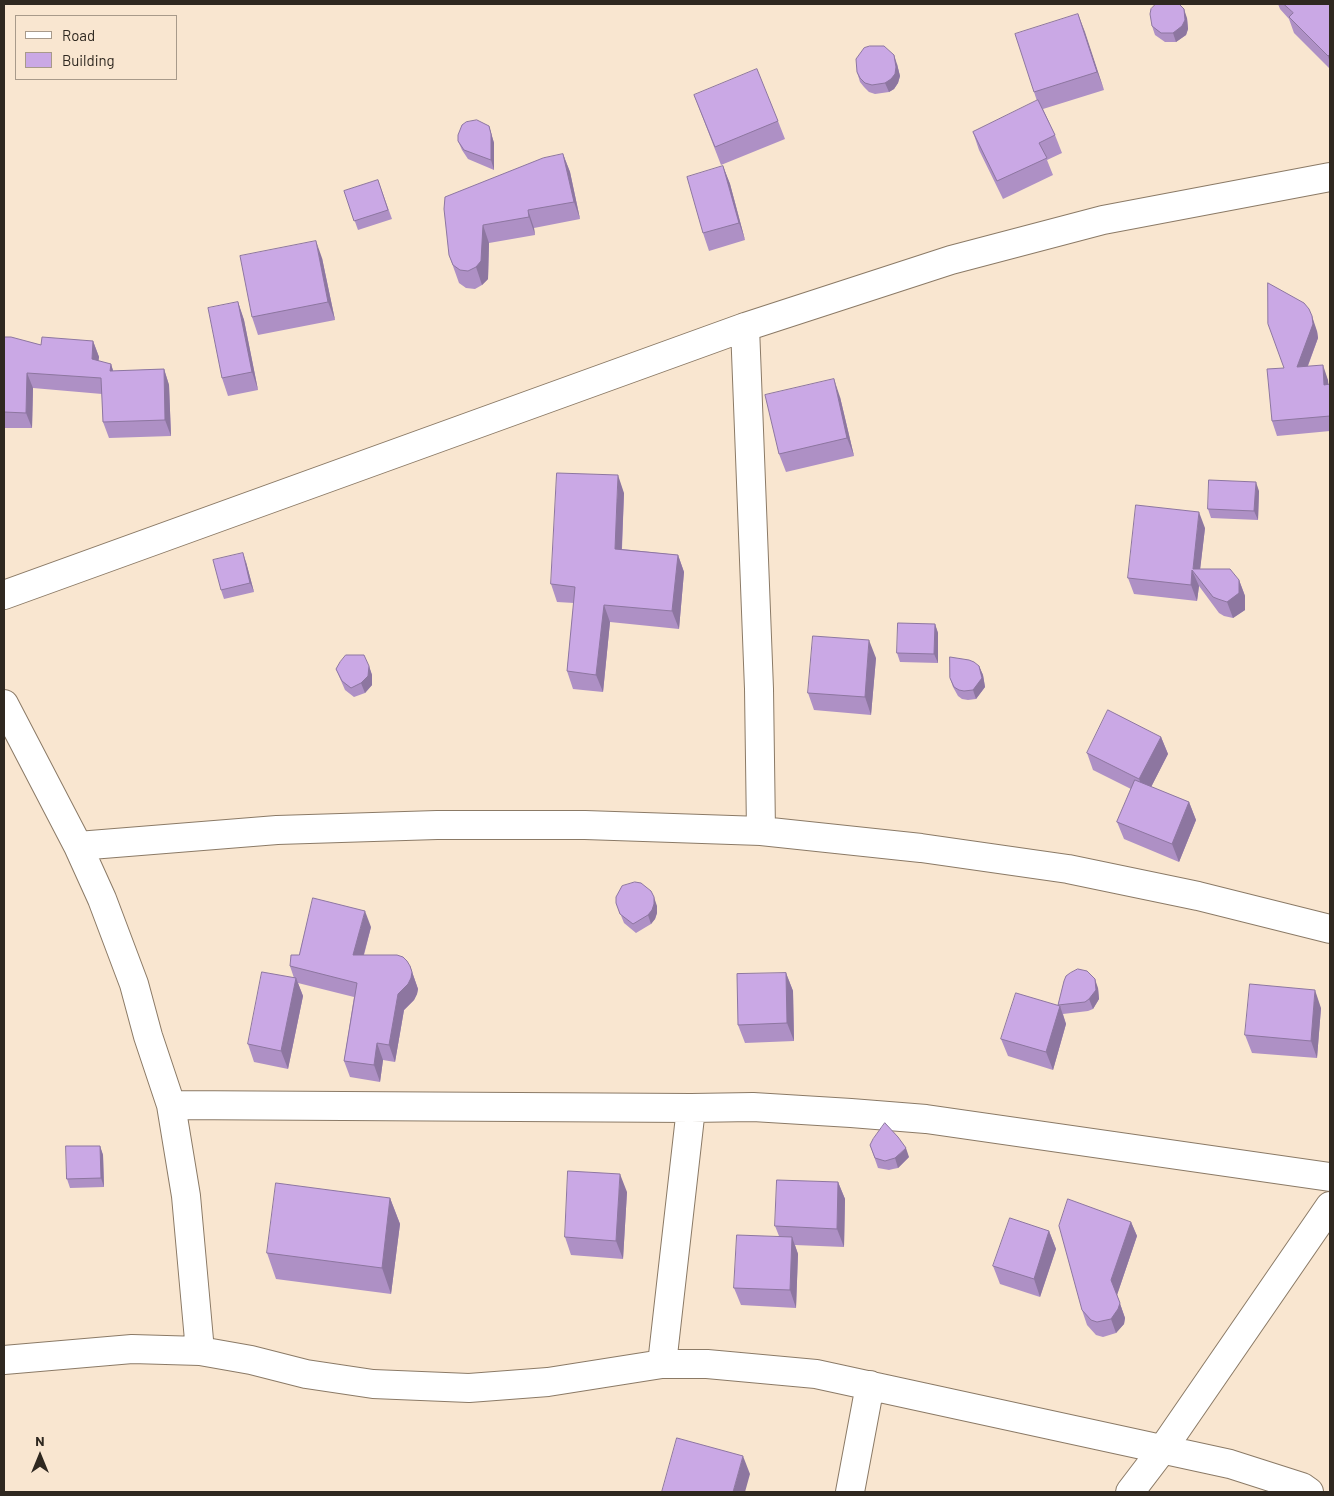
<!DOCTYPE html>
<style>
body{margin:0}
#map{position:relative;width:1334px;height:1496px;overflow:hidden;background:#f9e6d0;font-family:Barlow,sans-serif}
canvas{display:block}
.frame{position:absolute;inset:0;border:5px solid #2f2820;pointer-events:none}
.legend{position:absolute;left:15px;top:15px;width:162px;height:65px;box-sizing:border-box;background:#f9e6d0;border:1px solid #a89a8a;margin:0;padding:6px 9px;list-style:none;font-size:15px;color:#2f2820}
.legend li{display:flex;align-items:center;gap:10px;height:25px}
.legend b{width:25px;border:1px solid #a89a8a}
.north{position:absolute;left:15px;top:1431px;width:50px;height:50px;-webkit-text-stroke:4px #f9e6d0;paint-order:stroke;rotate:0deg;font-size:14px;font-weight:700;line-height:20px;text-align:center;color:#2f2820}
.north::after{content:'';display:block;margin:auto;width:18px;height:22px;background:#2f2820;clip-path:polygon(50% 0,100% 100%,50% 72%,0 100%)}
</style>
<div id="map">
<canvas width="1334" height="1496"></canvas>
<div class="frame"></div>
<ul class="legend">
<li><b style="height:6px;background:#fff"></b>Road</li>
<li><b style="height:14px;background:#caa8e5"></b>Building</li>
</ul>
<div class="north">N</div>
</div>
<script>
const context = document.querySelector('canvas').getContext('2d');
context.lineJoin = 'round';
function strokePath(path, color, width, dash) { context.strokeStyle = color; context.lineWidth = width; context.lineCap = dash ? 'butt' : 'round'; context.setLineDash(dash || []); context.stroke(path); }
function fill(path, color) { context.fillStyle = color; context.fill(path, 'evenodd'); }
const minor = new Path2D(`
 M745 327 759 689 761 831
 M4 595 745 327 951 260 1103 220 1330 177
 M4 704 78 846 277 830 437 825H585L761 831 921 848 1068 869 1198 896 1330 929
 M171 1105 691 1108 753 1107 851 1113 926 1119 1330 1177
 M200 1351 251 1360 306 1374 373 1384 469 1388 548 1382 662 1364H707L816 1374 1230 1464 1302 1487 1309 1492
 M4 1360 132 1349 200 1351 186 1196 171 1105 148 1036 134 984 102 899 78 846
 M662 1364 691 1108
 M850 1492 870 1385
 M1130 1492 1162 1450 1330 1206`);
strokePath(minor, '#8b7a66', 30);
strokePath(minor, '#fff', 28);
fill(new Path2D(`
 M1278 4H1330V69L1294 33 1289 19 1280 9Z
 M1078 14 1104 90 1043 109 1055 135 1062 153 1047 160 1053 175 1003 199 979 150 973 132 1037 101 1034 92Z
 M1187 18 1188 29 1186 35 1176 42H1165L1155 35 1152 26Z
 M897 64 900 76 898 83 894 89 889 92 875 94 869 92 864 87 860 82 857 72Z
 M694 95 778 121 785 139 721 165Z
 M489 126 494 143V170L468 159 462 150 458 141Z
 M563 154 570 172 580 219 534 228 535 235 489 243 488 279 482 285 475 289 466 288 459 283 449 255Z
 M723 166 730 184 745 240 709 251 703 233Z
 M378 180 392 219 358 230 344 191Z
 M322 258 335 320 258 335 252 317Z
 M238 302 244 320 258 390 228 396 222 378Z
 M1317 331 1318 338 1308 366 1328 380V385L1330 384V431L1277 436 1272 421 1284 368Z
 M4 337 41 345 93 341 99 357 98 361 111 364 113 371 164 369 169 385 171 436 109 438 103 422 102 394 33 388 32 428H4Z
 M840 397 854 456 786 472 779 454Z
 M1259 491 1258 520 1211 518 1208 509Z
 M624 493 622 549 678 555 684 572 679 629 610 622 603 692 573 689 567 671 574 603 557 602 551 584Z
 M1205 528 1200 569 1239 580 1245 596V610L1233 618 1224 616 1219 613 1199 586 1197 601 1134 594 1128 578Z
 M246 562 254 592 224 599 221 590Z
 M935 624 938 633V663L900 662 897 653Z
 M876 658 871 715 814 710 808 693Z
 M369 666 372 675V685L365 693 354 697 345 690 336 669Z
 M979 666 983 675 985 687 976 699 968 700 962 699 958 696 953 687 950 678Z
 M1161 737 1168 754 1151 787 1189 802 1196 820 1179 862 1124 839 1117 822 1131 789 1093 770 1087 753Z
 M616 903 657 906V913L655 919 651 924 636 933 624 923Z
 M371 927 364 955 410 966 418 989 417 994 414 1000 404 1010 395 1062 383 1060 380 1082 350 1077 344 1061 354 997 298 983 303 996 288 1069 254 1062 248 1044 294 978 290 966 299 955Z
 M786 973 793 991 794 1041 745 1043 738 1025Z
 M1098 988 1099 999 1093 1009 1088 1011 1063 1014 1066 1024 1053 1070 1008 1056 1001 1039 1058 1006Z
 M1321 1008 1317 1058 1252 1053 1245 1035Z
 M870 1145 909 1157 898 1168 893 1169 889 1170 878 1168Z
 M100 1146 103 1155 104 1187 70 1188 67 1179Z
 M838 1182 845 1199 844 1247 795 1245 798 1254 796 1308 741 1305 734 1288 779 1236 775 1226Z
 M627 1192 623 1259 571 1255 565 1237Z
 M390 1198 400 1224 391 1294 276 1279 267 1253Z
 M1131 1222 1137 1236 1117 1295 1125 1318 1124 1324 1116 1333 1103 1337 1096 1335 1087 1325 1082 1310Z
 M1049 1231 1056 1249 1040 1297 1000 1284 993 1266Z`), '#ae90c5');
fill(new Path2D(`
 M1184 9 1187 18 1188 29 1186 35 1176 42 1173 33Z
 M1078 14 1085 32 1104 90 1097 72Z
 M1330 54V63L1328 56Z
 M894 55 897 64 900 76 898 83 894 89 889 92 885 83Z
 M489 126 494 143V170L491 160Z
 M563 154 570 172 580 219 574 202Z
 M723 166 730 184 745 240 739 223Z
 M528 210 534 228 535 235 529 217Z
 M483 225 489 243 488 279 482 285 476 267Z
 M316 241 322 258 335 320 328 302Z
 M238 302 244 320 258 390 252 372Z
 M1312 316 1317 331 1318 338 1302 381 1297 367Z
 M93 341 99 357 97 374 92 359Z
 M111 364 116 380 110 371Z
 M1323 365 1328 380 1330 399 1324 385Z
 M164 369 169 385 171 436 165 420Z
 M27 373 33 388 32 428 26 413Z
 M834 379 840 397 854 456 847 438Z
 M618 475 624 493 621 566 615 549Z
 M1256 482 1259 491 1258 520 1254 511Z
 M1199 512 1205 528 1199 579 1193 569Z
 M243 553 246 562 254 592 250 583Z
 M678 555 684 572 679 629 672 611Z
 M1192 570 1199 586 1197 601 1191 585Z
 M1239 580 1245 596V610L1233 618 1227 602Z
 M604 605 610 622 603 692 596 675Z
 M935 624 938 633V663L934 654Z
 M869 640 876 658 871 715 865 697Z
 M369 666 372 675V685L365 693 361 683Z
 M979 666 983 675 985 687 976 699 973 690Z
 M1161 737 1168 754 1146 797 1139 779Z
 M1189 802 1196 820 1179 862 1172 844Z
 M654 897 657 906V913L655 919 651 924 648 915Z
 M365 911 371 927 359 972 353 955Z
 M410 966 418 989 417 994 414 1000 404 1010 395 1062 389 1045 398 994Z
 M786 973 793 991 794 1041 787 1023Z
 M296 978 303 996 288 1069 281 1051Z
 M1095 979 1098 988 1099 999 1093 1009 1089 999Z
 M1315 990 1321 1008 1317 1058 1311 1041Z
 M1060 1006 1066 1024 1053 1070 1046 1052Z
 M377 1043 383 1060 380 1082 374 1065Z
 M100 1146 103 1155 104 1187 101 1178Z
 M906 1148 909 1157 898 1168 895 1158Z
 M620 1174 627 1192 623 1259 616 1241Z
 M838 1182 845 1199 844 1247 837 1229Z
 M390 1198 400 1224 391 1294 382 1268Z
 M1131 1222 1137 1236 1117 1295 1125 1318 1124 1324 1116 1333 1111 1319V1280Z
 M1049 1231 1056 1249 1040 1297 1034 1279Z
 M792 1237 798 1254 796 1308 790 1290Z
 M743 1456 750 1474 745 1492H733Z`), '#8d76a0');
const building = new Path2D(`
 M1156 4H1179L1184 9 1185 20 1182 26 1173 33H1161L1152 26 1150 14 1151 9Z
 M1284 4H1330V54L1328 56 1289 17 1293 13Z
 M1078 14 1097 72 1034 92 1015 34Z
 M870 46H884L894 55 896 67 895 74 891 79 885 83 872 85 865 83 860 78 857 72 856 59 864 48Z
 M757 69 778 121 715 147 694 95Z
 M1038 100 1055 135 1039 143 1047 158 997 181 973 132Z
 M477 120 489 126 491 134V160L464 150 458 141V135L462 125 466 122Z
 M563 154 574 202 528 210 529 217 483 225 481 261 476 267 468 271 460 270 453 265 449 255 444 209 445 197 543 158Z
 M723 166 739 223 703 233 687 177Z
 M378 180 388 210 354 221 344 191Z
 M316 241 328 302 252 317 240 256Z
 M1268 283 1304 303 1309 309 1312 316 1313 324 1297 367 1323 365 1324 385 1330 384V416L1272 421 1267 369 1284 368 1268 324Z
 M238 302 252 372 222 378 208 308Z
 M4 337H11L41 345 42 337 93 341 92 359 111 364 110 371 164 369 165 420 103 422 101 378 27 373 26 413 4 412Z
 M834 379 847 438 779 454 765 395Z
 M557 473 618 475 615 549 678 555 672 611 604 605 596 675 567 671 575 587 551 584Z
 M1209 480 1256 482 1254 511 1208 509Z
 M1136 505 1199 512 1193 569H1230L1239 580V593L1227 602 1218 599 1213 597 1192 570 1191 585 1128 578Z
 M243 553 250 583 221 590 213 560Z
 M898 623 935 624 934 654 897 653Z
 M813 636 869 640 865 697 808 693Z
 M346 655H364L369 666 368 676 361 683 351 688 342 681 336 669 340 662Z
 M950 657 969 660 974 662 979 666 982 678 973 690 964 691 959 690 954 687 950 678Z
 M1108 710 1161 737 1139 779 1087 753Z
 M1135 780 1189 802 1172 844 1117 822Z
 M635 882 641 883 651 891 654 897V904L652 910 648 915 633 924 620 914 616 903V897L622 886Z
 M313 898 365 911 353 955H397L403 957 407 961 410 966 412 972 411 978 408 984 398 994 389 1045 377 1043 374 1065 344 1061 357 983 290 966 291 955H299Z
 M1078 969 1087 971 1095 979 1096 990 1089 999 1085 1002 1058 1005 1064 981 1066 976 1070 973Z
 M262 972 296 978 281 1051 248 1044Z
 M786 973 787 1023 738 1025 737 974Z
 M1250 984 1315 990 1311 1041 1245 1035Z
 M1016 993 1060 1006 1046 1052 1001 1039Z
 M885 1123 898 1137 906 1148 895 1158 885 1161 875 1158 870 1145 873 1139Z
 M66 1146H100L101 1178 67 1179Z
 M568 1171 620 1174 616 1241 565 1237Z
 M777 1180 838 1182 837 1229 775 1226Z
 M276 1183 390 1198 382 1268 267 1253Z
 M1068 1199 1131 1222 1111 1280 1120 1303 1118 1309 1111 1319 1097 1322 1091 1320 1082 1310 1059 1226Z
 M1010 1218 1049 1231 1034 1279 993 1266Z
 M737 1235 792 1237 790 1290 734 1288Z
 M677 1438 743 1456 733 1492H662Z`);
fill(building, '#caa8e5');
strokePath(building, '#8d76a0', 1);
</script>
